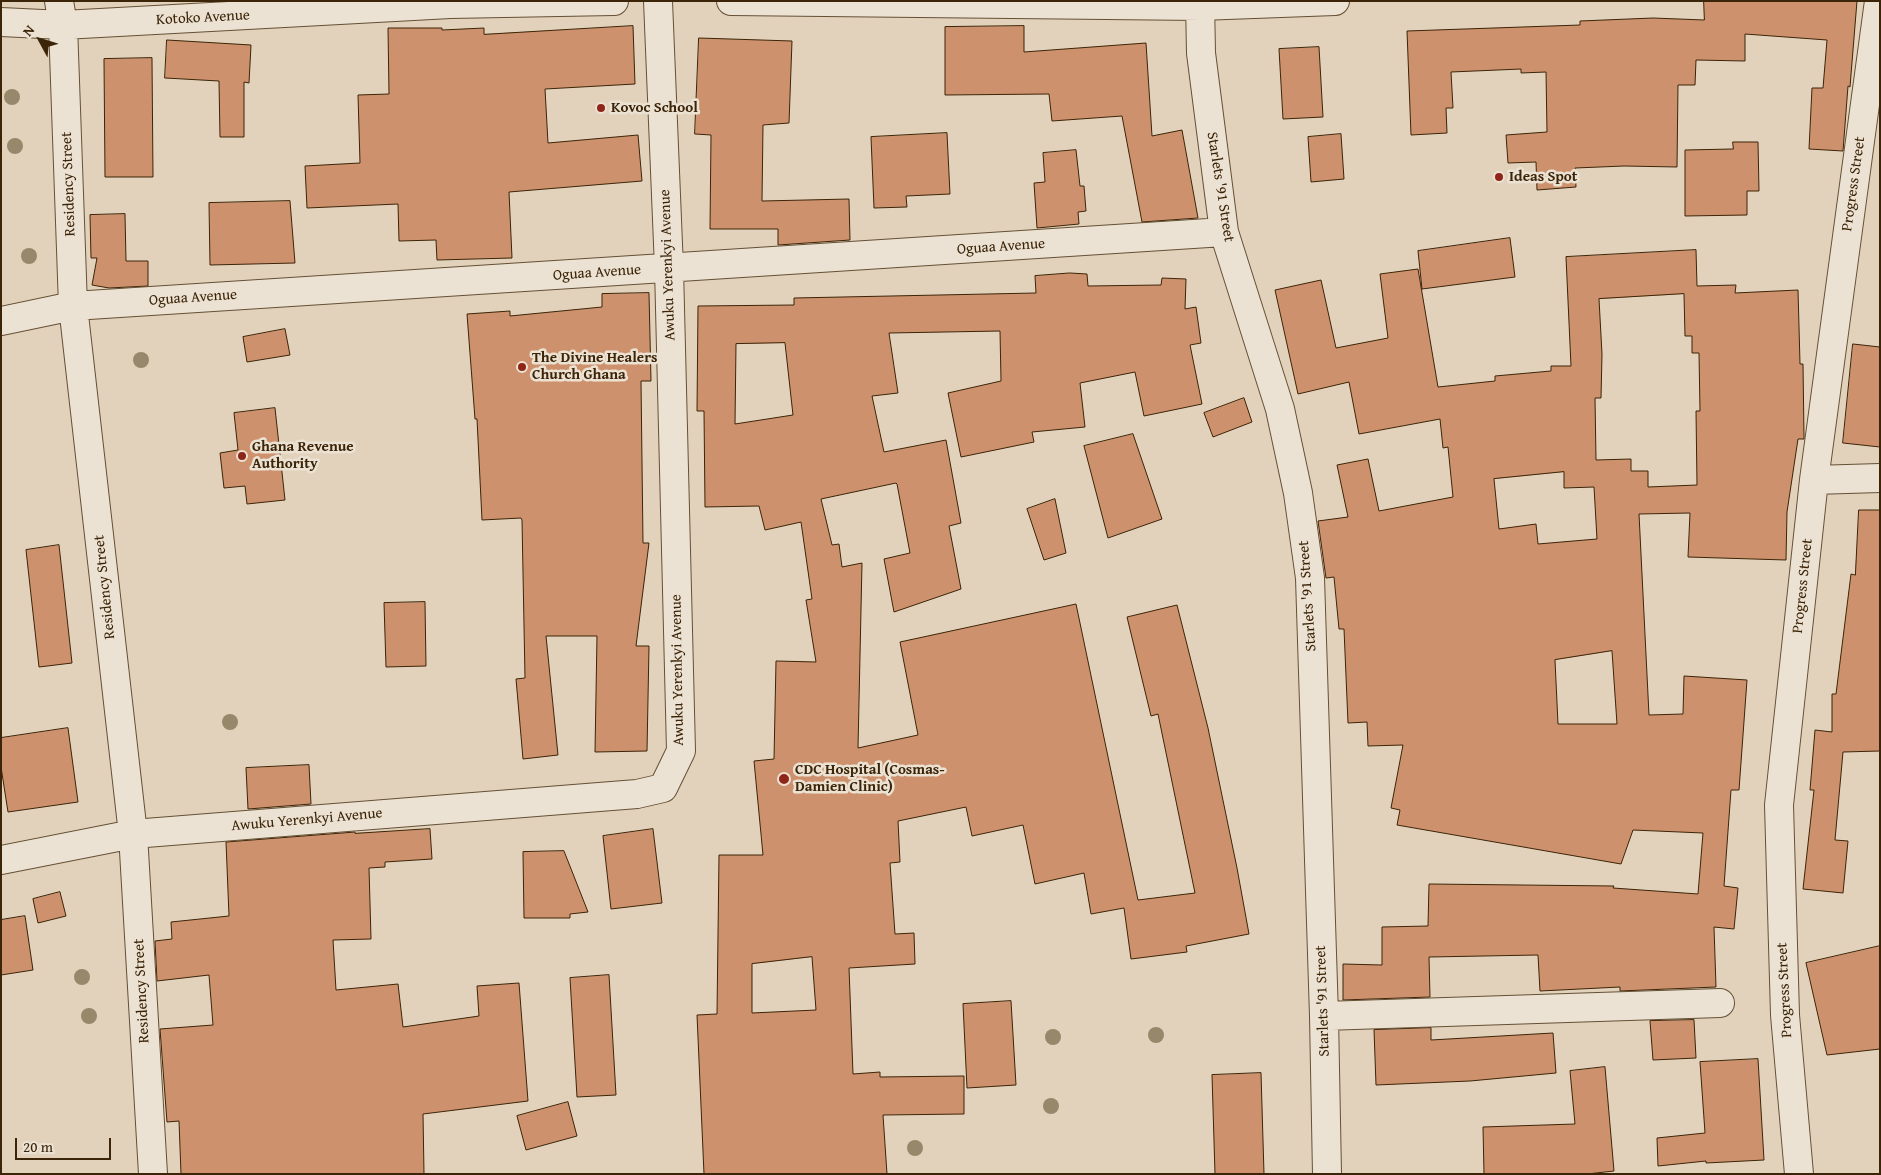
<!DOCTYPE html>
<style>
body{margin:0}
#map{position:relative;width:1881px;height:1175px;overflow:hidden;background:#e2d2bb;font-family:"Gentium Book Plus",serif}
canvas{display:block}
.frame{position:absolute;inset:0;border:2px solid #3b2407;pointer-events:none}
.north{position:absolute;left:15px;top:15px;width:50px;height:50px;-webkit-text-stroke:4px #ece2d3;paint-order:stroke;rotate:309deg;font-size:14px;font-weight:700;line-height:20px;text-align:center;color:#3b2407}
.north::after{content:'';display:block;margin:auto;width:18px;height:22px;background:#3b2407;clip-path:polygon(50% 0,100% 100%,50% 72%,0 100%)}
.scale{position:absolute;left:15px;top:1138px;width:96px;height:22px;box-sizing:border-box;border:2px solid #3b2407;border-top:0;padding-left:6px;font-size:15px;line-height:18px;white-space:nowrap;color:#3b2407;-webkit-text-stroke:4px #ece2d3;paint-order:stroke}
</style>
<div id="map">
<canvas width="1881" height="1175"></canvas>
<div class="frame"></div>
<div class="north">N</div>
<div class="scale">20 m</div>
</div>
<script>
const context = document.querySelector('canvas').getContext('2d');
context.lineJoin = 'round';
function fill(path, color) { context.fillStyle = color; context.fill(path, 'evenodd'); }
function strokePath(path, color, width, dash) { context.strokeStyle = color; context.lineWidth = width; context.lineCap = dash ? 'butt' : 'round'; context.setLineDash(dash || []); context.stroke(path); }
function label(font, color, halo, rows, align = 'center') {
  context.font = font + ' "Gentium Book Plus",serif'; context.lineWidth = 5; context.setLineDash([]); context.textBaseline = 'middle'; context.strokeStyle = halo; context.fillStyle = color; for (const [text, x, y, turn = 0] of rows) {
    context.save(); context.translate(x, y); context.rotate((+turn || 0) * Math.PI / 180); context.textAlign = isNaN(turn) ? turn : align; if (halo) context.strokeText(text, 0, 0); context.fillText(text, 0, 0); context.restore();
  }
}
const building = new Path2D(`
 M1704 1H1857L1850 87 1848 86 1843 151 1809 149 1812 88H1823L1827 40 1745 34V61L1696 60 1695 85H1678L1677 167 1624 166 1575 168 1576 187 1537 190 1536 162 1508 163 1506 135 1547 132 1546 72 1521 73V69L1451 72 1453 108H1446L1447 133 1411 135 1407 31 1580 25V21L1653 18 1704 20Z
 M633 26 635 84 545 89 548 143 638 135 642 181 509 192 512 258 437 260 436 240 399 241 398 204 307 208 305 166 360 163 358 95 389 94 388 28H442V30L484 28V34Z
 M1024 26V52L1146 43 1152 136 1182 130 1198 218 1142 222 1122 116 1052 121 1049 94 945 95V27Z
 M699 38 792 41 789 123 763 125 762 201 849 199 850 240 778 245V229H710L711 135 695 134Z
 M167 40 251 45 249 83 244 82V137H220L219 81 165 78Z
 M1319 47 1323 117 1283 119 1279 49Z
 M152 58 153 177H105L104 59Z
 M947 133 950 194 906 196 907 207 874 208 871 137Z
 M1341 134 1344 179 1311 182 1308 137Z
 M1733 142H1758L1759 191H1747V215L1685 216V150L1733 149Z
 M1076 150 1080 186H1084L1086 211 1078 212 1079 224 1037 228 1034 183 1045 182 1043 153Z
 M290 201 295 263 210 265 209 203Z
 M125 214 126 261H148V286L109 288 92 285 97 258H91L90 215Z
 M1510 238 1515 277 1422 289 1418 251Z
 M1696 250 1697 286 1736 285 1735 293 1798 290 1800 364H1803L1804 438V439H1798L1787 512 1786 560 1688 557 1690 513 1639 514 1649 715 1683 714 1684 676 1747 680 1739 790H1731L1724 886 1738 888 1734 929 1714 927 1716 987 1620 991V987L1540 991 1538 955 1429 957 1430 997 1343 1000V964L1382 965V927L1428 926 1429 884 1614 886 1613 888 1698 894 1703 833 1633 830 1621 864 1397 825 1400 810 1391 808 1403 745 1368 746 1367 722 1348 723 1344 629H1339L1334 577 1326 578 1318 521 1348 517 1337 465 1368 459 1379 511 1453 497 1448 447 1443 448 1440 419 1359 434 1349 382 1298 394 1275 290 1321 280 1336 348 1388 338 1380 274 1418 269 1438 387 1495 381V376L1551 371V366H1571L1566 257ZM1684 294 1685 336H1692V353H1699L1700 411H1696L1697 485 1648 487V471H1631V459L1596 460 1595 398H1601L1602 354 1599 299ZM1564 472V488L1594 487 1597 539 1538 544 1536 524 1499 529 1494 479ZM1612 651 1617 724H1558L1555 660Z
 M1070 273 1087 274 1088 286 1161 285 1162 278 1186 279 1185 309 1196 307 1201 343 1190 345 1202 404 1144 416 1135 372 1080 383 1085 427 1032 432 1034 442 961 457 948 393 1001 381 1000 331 889 333 898 393 872 396 884 452 946 440 961 523 949 526 961 589 894 612 884 559 910 553 897 484 896 483 821 499 832 545 839 544 842 567 862 563 858 748 918 735 900 642 1076 604 1138 900 1195 893 1158 714 1151 716 1127 617 1177 605 1208 728 1237 868 1249 934 1186 946 1187 952 1131 959 1124 908 1091 914 1084 873 1035 884 1023 825 972 836 966 807 898 821 900 862 890 863 895 934 914 933 915 964 849 968 853 1074 880 1072V1077L964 1076V1114L883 1115 887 1174H704L697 1015 717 1014 719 855H763L754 761 774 759 776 661 816 662 806 600 812 599 801 522 765 530 759 506 705 507 704 411H697L698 306 794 305V298L1036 293 1035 276ZM785 343 793 415 735 424 736 344ZM812 957 816 1010 752 1013V964Z
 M649 293 651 381H641L643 543H649L636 646H649L647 751 595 752 597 636H546L558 755 523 759 516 679 525 678 522 520 521 518 482 520 477 419H475L467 314 510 311V316L602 307V294Z
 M285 329 290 355 247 362 243 337Z
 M1853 344 1880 347V447L1843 443Z
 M1244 398 1252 422 1213 437 1204 413Z
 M275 408 285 500 247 504 245 486 224 488 220 453 238 450 234 413Z
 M1133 434 1162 519 1108 538 1084 446Z
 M1055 499 1066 553 1044 560 1027 509Z
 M1859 510H1880V751L1843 752 1835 840 1848 841 1843 893 1803 889 1814 790H1810L1815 730 1832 732V694H1836L1851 574 1855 575Z
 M59 545 72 663 39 667 26 550Z
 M425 602 426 666 386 667 384 603Z
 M68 728 78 802 8 812 1 767V738Z
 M309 765 311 804 248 809 246 768Z
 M430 829 432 859 385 862V867L369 868 371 939 333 940 336 990 398 984 403 1027 479 1016 477 986 519 983 528 1101 423 1114 424 1174H181L179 1121 167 1122 160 1029 213 1025 209 975 157 981 155 941 172 939 171 922 229 916 226 842 355 832V833Z
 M653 829 662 903 611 909 603 836Z
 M564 851 588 912 570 914V918H524L523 852Z
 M60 892 66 916 38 923 33 899Z
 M25 916 33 970 1 975V920Z
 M1880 946V1049L1827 1055 1806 963Z
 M609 975 616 1095 577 1097 570 978Z
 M1011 1001 1016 1085 967 1088 963 1004Z
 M1694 1020 1696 1058 1653 1060 1650 1021Z
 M1431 1028V1040L1553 1033 1556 1073 1470 1081 1376 1085 1374 1030Z
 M1758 1059 1764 1160 1706 1163V1161L1658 1166 1657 1138 1705 1133 1700 1062Z
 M1605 1067 1614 1171 1587 1174H1484L1483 1127 1575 1124 1570 1071Z
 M1261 1073 1264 1174H1215L1212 1075Z
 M568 1102 577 1136 526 1150 517 1116Z`);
fill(building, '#ce916d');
strokePath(building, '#3b2407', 1);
const minor = new Path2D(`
 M59 1 63 25 73 306 133 834 153 1174
 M731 1 1200 6 1335 1
 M1200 1 1201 53 1224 232 1280 409 1298 493 1310 578 1324 1016 1327 1174
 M1 22 63 25 450 4 614 1
 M1 321 73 306 1224 232
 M1814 480 1880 478
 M1 860 133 834 637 794 663 788 681 751 669 268 658 1
 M1324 1016 1720 1003
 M1799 1174 1785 1015 1779 805 1814 480 1879 1`);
strokePath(minor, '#655034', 30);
strokePath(minor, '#ece2d3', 28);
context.fillStyle = '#97876b';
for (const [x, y] of [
 [12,97],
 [15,146],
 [29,256],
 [141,360],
 [230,722],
 [82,977],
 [89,1016],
 [1156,1035],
 [1053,1037],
 [1051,1106],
 [915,1148]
]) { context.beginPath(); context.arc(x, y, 8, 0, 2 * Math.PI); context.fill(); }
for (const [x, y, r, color] of [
 [601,108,5,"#8f2418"],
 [1499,177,5,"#8f2418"],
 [522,367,5,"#8f2418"],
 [242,456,5,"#8f2418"],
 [784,779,6,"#8f2418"]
]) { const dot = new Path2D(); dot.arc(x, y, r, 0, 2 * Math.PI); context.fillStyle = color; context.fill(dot); strokePath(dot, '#ece2d3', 2); }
label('15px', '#3b2407', '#ece2d3', [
 ["Kotoko Avenue",203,18,-3],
 ["Residency Street",69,184,-92],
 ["Progress Street",1854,184,-82],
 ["Starlets '91 Street",1220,187,81],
 ["Oguaa Avenue",1001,247,-4],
 ["Awuku Yerenkyi Avenue",668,265,-92],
 ["Oguaa Avenue",597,273,-4],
 ["Oguaa Avenue",193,298,-4],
 ["Progress Street",1803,586,-84],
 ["Residency Street",105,587,-96],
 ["Starlets '91 Street",1308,596,-94],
 ["Awuku Yerenkyi Avenue",678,670,-91],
 ["Awuku Yerenkyi Avenue",307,820,-5],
 ["Progress Street",1785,990,-93],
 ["Residency Street",142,991,-93],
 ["Starlets '91 Street",1323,1001,-92]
]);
label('bold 15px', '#3b2407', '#ece2d3', [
 ["Kovoc School",611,108],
 ["Ideas Spot",1509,177],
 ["The Divine Healers",532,358],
 ["Church Ghana",532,375],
 ["Ghana Revenue",252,447],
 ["Authority",252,464],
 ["CDC Hospital (Cosmas-",795,770],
 ["Damien Clinic)",795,787]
], 'left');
</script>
